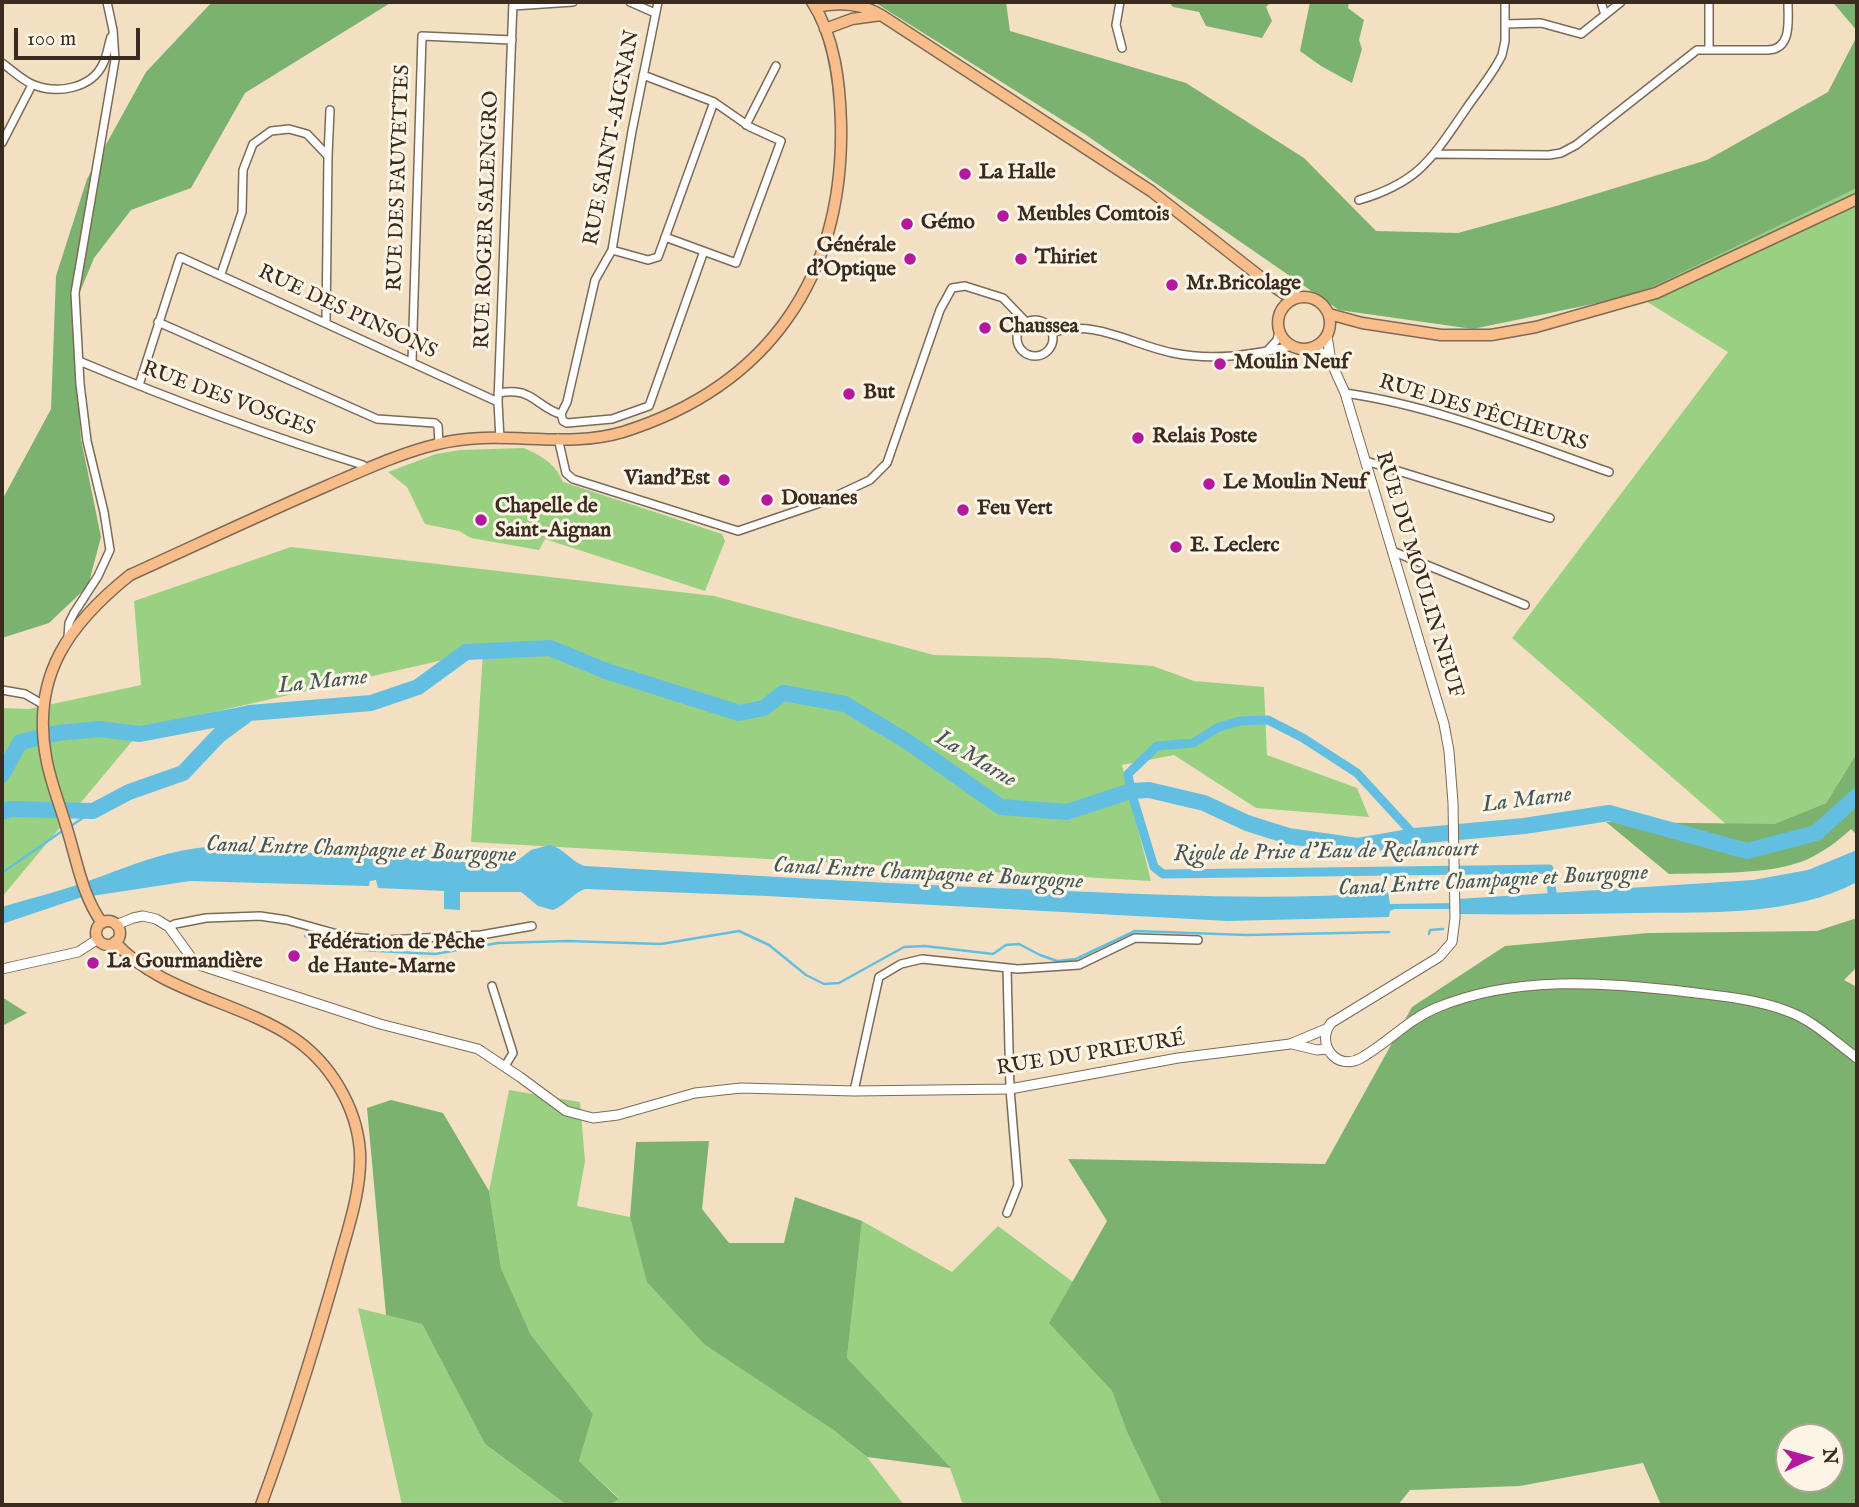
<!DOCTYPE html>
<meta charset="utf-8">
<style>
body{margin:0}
#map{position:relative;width:1859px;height:1507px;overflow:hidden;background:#f3e0c3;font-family:"IM FELL English",serif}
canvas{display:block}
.frame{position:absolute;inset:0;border:4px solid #3b2a1e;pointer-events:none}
.north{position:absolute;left:1775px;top:1423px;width:70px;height:70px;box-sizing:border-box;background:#fcf5e5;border:2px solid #afa495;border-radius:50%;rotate:85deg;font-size:19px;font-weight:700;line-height:28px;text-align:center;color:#3b2a1e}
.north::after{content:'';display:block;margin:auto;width:24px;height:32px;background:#b5179e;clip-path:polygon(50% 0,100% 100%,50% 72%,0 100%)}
.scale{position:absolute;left:14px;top:28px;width:126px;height:32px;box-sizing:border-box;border:4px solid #3b2a1e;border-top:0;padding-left:9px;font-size:21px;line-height:24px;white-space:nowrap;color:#3b2a1e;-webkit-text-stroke:5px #fcf5e5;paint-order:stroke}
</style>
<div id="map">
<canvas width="1859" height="1507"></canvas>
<div class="frame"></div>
<div class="north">N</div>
<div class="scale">100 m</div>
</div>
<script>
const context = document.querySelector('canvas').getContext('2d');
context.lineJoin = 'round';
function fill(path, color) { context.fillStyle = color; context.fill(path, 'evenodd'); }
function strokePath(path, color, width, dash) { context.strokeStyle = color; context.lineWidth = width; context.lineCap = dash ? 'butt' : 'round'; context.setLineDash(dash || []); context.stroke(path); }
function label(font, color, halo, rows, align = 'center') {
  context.font = font + ' "IM FELL English",serif'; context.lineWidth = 6; context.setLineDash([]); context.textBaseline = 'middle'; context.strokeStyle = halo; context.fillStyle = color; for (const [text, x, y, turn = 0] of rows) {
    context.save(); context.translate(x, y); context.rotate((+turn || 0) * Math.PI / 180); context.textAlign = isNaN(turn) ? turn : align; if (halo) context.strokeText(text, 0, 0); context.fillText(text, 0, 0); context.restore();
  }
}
fill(new Path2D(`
 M1857 188V753L1826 803 1774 824 1727 825 1512 638 1728 352 1636 295Z
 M524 448C543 457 555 463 563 482L722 534 725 541 705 591 545 539 539 550 471 538 459 531 425 524 407 487 388 472 436 454 460 450Z
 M291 547 714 596 934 655 1051 658 1153 666 1194 681 1264 687 1267 755 1357 788 1369 817 1256 808 1174 755 1122 765 1151 881 471 842 483 651 143 728 2 897V708L29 709 141 685 134 601Z
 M509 1090 580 1102 585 1161 577 1206 630 1217 648 1282 867 1457 904 1505H609L619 1498 579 1461 593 1414 531 1335 501 1268 489 1191Z
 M862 1221 952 1272 998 1226 1073 1282 1050 1323 1112 1391 1127 1432 1162 1505H963L950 1468 847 1358Z
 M358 1308 422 1324 485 1444 567 1505H402Z`), '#9ad081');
fill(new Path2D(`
 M212 2H392L245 93 191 188 131 210 94 258 72 311 81 439 101 537 88 586 49 623 2 638V500L51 409 56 276 87 179 146 72Z
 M874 2H1006L1010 31 1186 83 1304 158 1376 231 1458 233 1556 206 1707 160 1828 92 1857 36V188L1636 295 1473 329 1339 310 1086 135Z
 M1169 2H1271L1266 7 1272 21 1262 38 1206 26 1199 12 1173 7Z
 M1310 2H1349L1348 8 1364 20 1359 40 1362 49 1352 83 1321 66 1300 51Z
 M1832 2H1857V31L1836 6Z
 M1857 753V835L1851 829C1837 842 1823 852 1806 860 1771 875 1707 873 1669 874L1606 822 1774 824 1826 803Z
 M1857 918V967L1844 980 1857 987V1505H1661L1643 1463 1520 1486 1410 1490 1398 1505H1162L1127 1432 1112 1391 1049 1323 1107 1221 1068 1159 1325 1164 1412 1007 1505 946 1648 933 1817 931ZM1789 1437H1831V1479H1789Z
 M2 997 27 1013 2 1026Z
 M391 1100 443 1113 489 1191 501 1268 531 1335 593 1414 579 1461 619 1499 609 1505H567L485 1444 422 1324 386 1315 367 1108Z
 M709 1141 702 1209 729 1243H784L795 1197 862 1221 847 1358 951 1468 867 1457 832 1429 704 1344 647 1282 630 1217 636 1142Z`), '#7bb26f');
fill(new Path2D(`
 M549 845C565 848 571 862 585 866 745 875 905 885 1066 891 1173 895 1280 901 1388 892L1390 904 1457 903 1458 899 1753 880 1808 870 1857 850V882C1793 916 1712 912 1641 913 1580 914 1519 915 1459 914L1457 909H1395L1390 911 1389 917 1228 921 767 896 586 889C575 891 566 905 553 910L538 906 521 892H460V910L444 909V891L378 888 376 880 370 881 369 886 190 881 79 898 2 924V907C31 898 62 891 91 880 133 865 161 852 206 847L494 863 518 860 531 850Z`), '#63bfe1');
strokePath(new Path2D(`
 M71 826 93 811
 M1387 870 1388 878
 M2 873 65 829
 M1429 934 1430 930 1443 929
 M305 936 341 949 435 954 498 943 568 941 661 944 739 931 769 945 806 975 824 984 839 983 904 947 925 946 993 954 1006 945 1019 944 1040 955 1057 961 1076 959 1135 931 1246 935 1389 932`), '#63bfe1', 2.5);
strokePath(new Path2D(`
 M1415 836 1357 773 1303 738 1268 720 1240 721 1219 727 1193 743 1157 746 1128 774 1131 791 1154 867 1163 874 1549 869 1553 900`), '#63bfe1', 9);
strokePath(new Path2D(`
 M2 775 20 742 58 733 99 729 140 734 245 714
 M2 812 10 809 93 811 129 792 183 773 219 735 249 713 371 703 418 687 466 652 550 648 606 671 739 713 764 708 783 693 845 704 908 742 1001 807 1067 812 1131 791 1149 790 1204 803 1247 823 1288 836 1358 846 1415 836 1524 826 1609 813 1747 851 1816 833 1857 796`), '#63bfe1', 16);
const minor = new Path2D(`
 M630 2 655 13
 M1120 2 1116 25 1122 48
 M1601 2 1605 15
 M513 6 573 2
 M1505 24 1541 23 1581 34 1621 2
 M1709 50V2
 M2 63C12 70 23 81 34 85 57 94 91 89 103 64 107 56 108 46 111 37
 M643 75 714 102 750 127 781 141 736 263 665 237
 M746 125 776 66
 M2 143 32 85
 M1436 154 1549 155 1561 153 1576 145 1697 50H1768C1792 49 1788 21 1788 4
 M328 156 330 110
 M1359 200C1420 182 1432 158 1466 109 1478 91 1493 74 1502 55L1505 41V2
 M612 250 648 260 658 257 714 102
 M221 274 242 212 243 170 253 144 271 131 289 129 307 134 328 156 326 323
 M1017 338a18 18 0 1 1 36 0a18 18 0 1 1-36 0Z
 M158 322 377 419 435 423 438 426 439 443
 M1052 333C1094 318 1132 345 1173 353 1214 361 1252 355 1292 346
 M1267 351 1277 340 1279 331
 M79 361C172 400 266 435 363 465L365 469
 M412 362 422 36 512 40
 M139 385 180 257 498 402
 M498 393C504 392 510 391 516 392 533 393 545 411 561 414L567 402 595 280 612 250 632 131 658 2
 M1345 393C1435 406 1523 442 1609 472
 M561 414 563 421 567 423 612 419 649 406 704 251
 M558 438 566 473 573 479 738 531 823 502 870 480 887 463 940 310 952 288 965 286 1003 298 1026 322
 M500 439 498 402 513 2
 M1366 461 1550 518
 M1392 551 1525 605
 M68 637 69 623 74 613 98 576 110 550 104 512 87 441 80 384 75 293 115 60 113 30 107 2
 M2 690 25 694 44 705
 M169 927 175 924 206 918 260 916 287 920 348 937 386 940 481 935 532 926
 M492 986 513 1053 505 1066
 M854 1091 879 977 901 964 922 959 1018 969 1079 965 1135 938 1198 940
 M1007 1213 1018 1185 1010 1089 1007 968`);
const tertiary = new Path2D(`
 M1327 336 1331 362 1345 393 1444 724 1449 751 1453 803 1455 918 1452 942 1439 957 1331 1023C1315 1044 1337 1072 1361 1058 1388 1043 1407 1020 1436 1008 1514 975 1605 982 1688 992 1721 996 1756 999 1787 1011 1813 1020 1835 1042 1857 1058
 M1315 347 1331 362
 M116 925 133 918 143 916 156 919 169 927 196 964 380 1024 478 1049 520 1077 566 1111 593 1118 618 1115 695 1093 741 1088 854 1091 1010 1089 1178 1058 1290 1044 1326 1029
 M2 969 78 952 98 939
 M1292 1044 1317 1050 1327 1049`);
const primary = new Path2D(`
 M815 7C839 2 861 3 881 15L1151 191 1267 282 1285 294 1298 297
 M825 29 852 19 881 15
 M1278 323a26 26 0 1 1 52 0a26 26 0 1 1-52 0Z
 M1329 314 1362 323 1441 335H1491L1536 327 1656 293 1857 199
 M96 933a12 12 0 1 1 24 0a12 12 0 1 1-24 0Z
 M102 923C82 895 77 861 67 829 60 805 50 781 46 757 31 675 70 623 130 575 196 545 262 514 329 485 364 470 400 453 438 444 498 428 563 450 623 432 769 386 844 276 841 124 840 84 835 37 812 2
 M115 942C159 992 238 1001 292 1037 330 1062 357 1107 360 1152 362 1192 346 1234 336 1272 313 1352 290 1427 261 1505`);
strokePath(minor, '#7b6a58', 10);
strokePath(tertiary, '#7b6a58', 11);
strokePath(primary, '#7b6a58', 13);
strokePath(minor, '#fff', 7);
strokePath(tertiary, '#fff', 9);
strokePath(primary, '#f9bd89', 10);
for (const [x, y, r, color] of [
 [965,174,7,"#b5179e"],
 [1003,216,7,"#b5179e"],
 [907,224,7,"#b5179e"],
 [910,259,7,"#b5179e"],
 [1021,259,7,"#b5179e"],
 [1172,285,7,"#b5179e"],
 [985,328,7,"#b5179e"],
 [1220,364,7,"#b5179e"],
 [849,394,7,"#b5179e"],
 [1138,438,7,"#b5179e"],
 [724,480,7,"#b5179e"],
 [1209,484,7,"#b5179e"],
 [767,500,7,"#b5179e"],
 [963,510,7,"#b5179e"],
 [481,520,7,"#b5179e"],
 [1176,547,7,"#b5179e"],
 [294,956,7,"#b5179e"],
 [93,963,7,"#b5179e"]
]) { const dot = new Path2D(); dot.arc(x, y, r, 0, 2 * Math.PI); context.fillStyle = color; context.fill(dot); strokePath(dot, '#fcf5e5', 2.5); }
label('21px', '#3b2a1e', '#fcf5e5', [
 ["RUE SAINT-AIGNAN",613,138,-79],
 ["RUE DES FAUVETTES",400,178,-88],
 ["RUE ROGER SALENGRO",488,220,-88],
 ["RUE DES PINSONS",347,313,25],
 ["RUE DES VOSGES",228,400,20],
 ["RUE DES PÊCHEURS",1483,414,17],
 ["RUE DU MOULIN NEUF",1418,575,73],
 ["RUE DU PRIEURÉ",1091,1055,-9]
]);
label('bold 21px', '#3b2a1e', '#fcf5e5', [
 ["La Halle",979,174],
 ["Meubles Comtois",1017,216],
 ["Gémo",921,224],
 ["Générale",896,247,"right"],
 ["d'Optique",896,271,"right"],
 ["Thiriet",1035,259],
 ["Mr.Bricolage",1186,285],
 ["Chaussea",999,328],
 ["Moulin Neuf",1234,364],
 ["But",863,394],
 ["Relais Poste",1152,438],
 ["Viand'Est",710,480,"right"],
 ["Le Moulin Neuf",1223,484],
 ["Douanes",781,500],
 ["Chapelle de",495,508],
 ["Saint-Aignan",495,532],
 ["Feu Vert",977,510],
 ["E. Leclerc",1190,547],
 ["Fédération de Pêche",308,944],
 ["de Haute-Marne",308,968],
 ["La Gourmandière",107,963]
], 'left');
label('italic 23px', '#475758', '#fcf5e5', [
 ["La Marne",323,683,-6],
 ["La Marne",975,760,31],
 ["La Marne",1527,801,-7],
 ["Canal Entre Champagne et Bourgogne",361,851,2],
 ["Rigole de Prise d'Eau de Reclancourt",1326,853,-1],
 ["Canal Entre Champagne et Bourgogne",928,875,3],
 ["Canal Entre Champagne et Bourgogne",1493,882,-3]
]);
</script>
